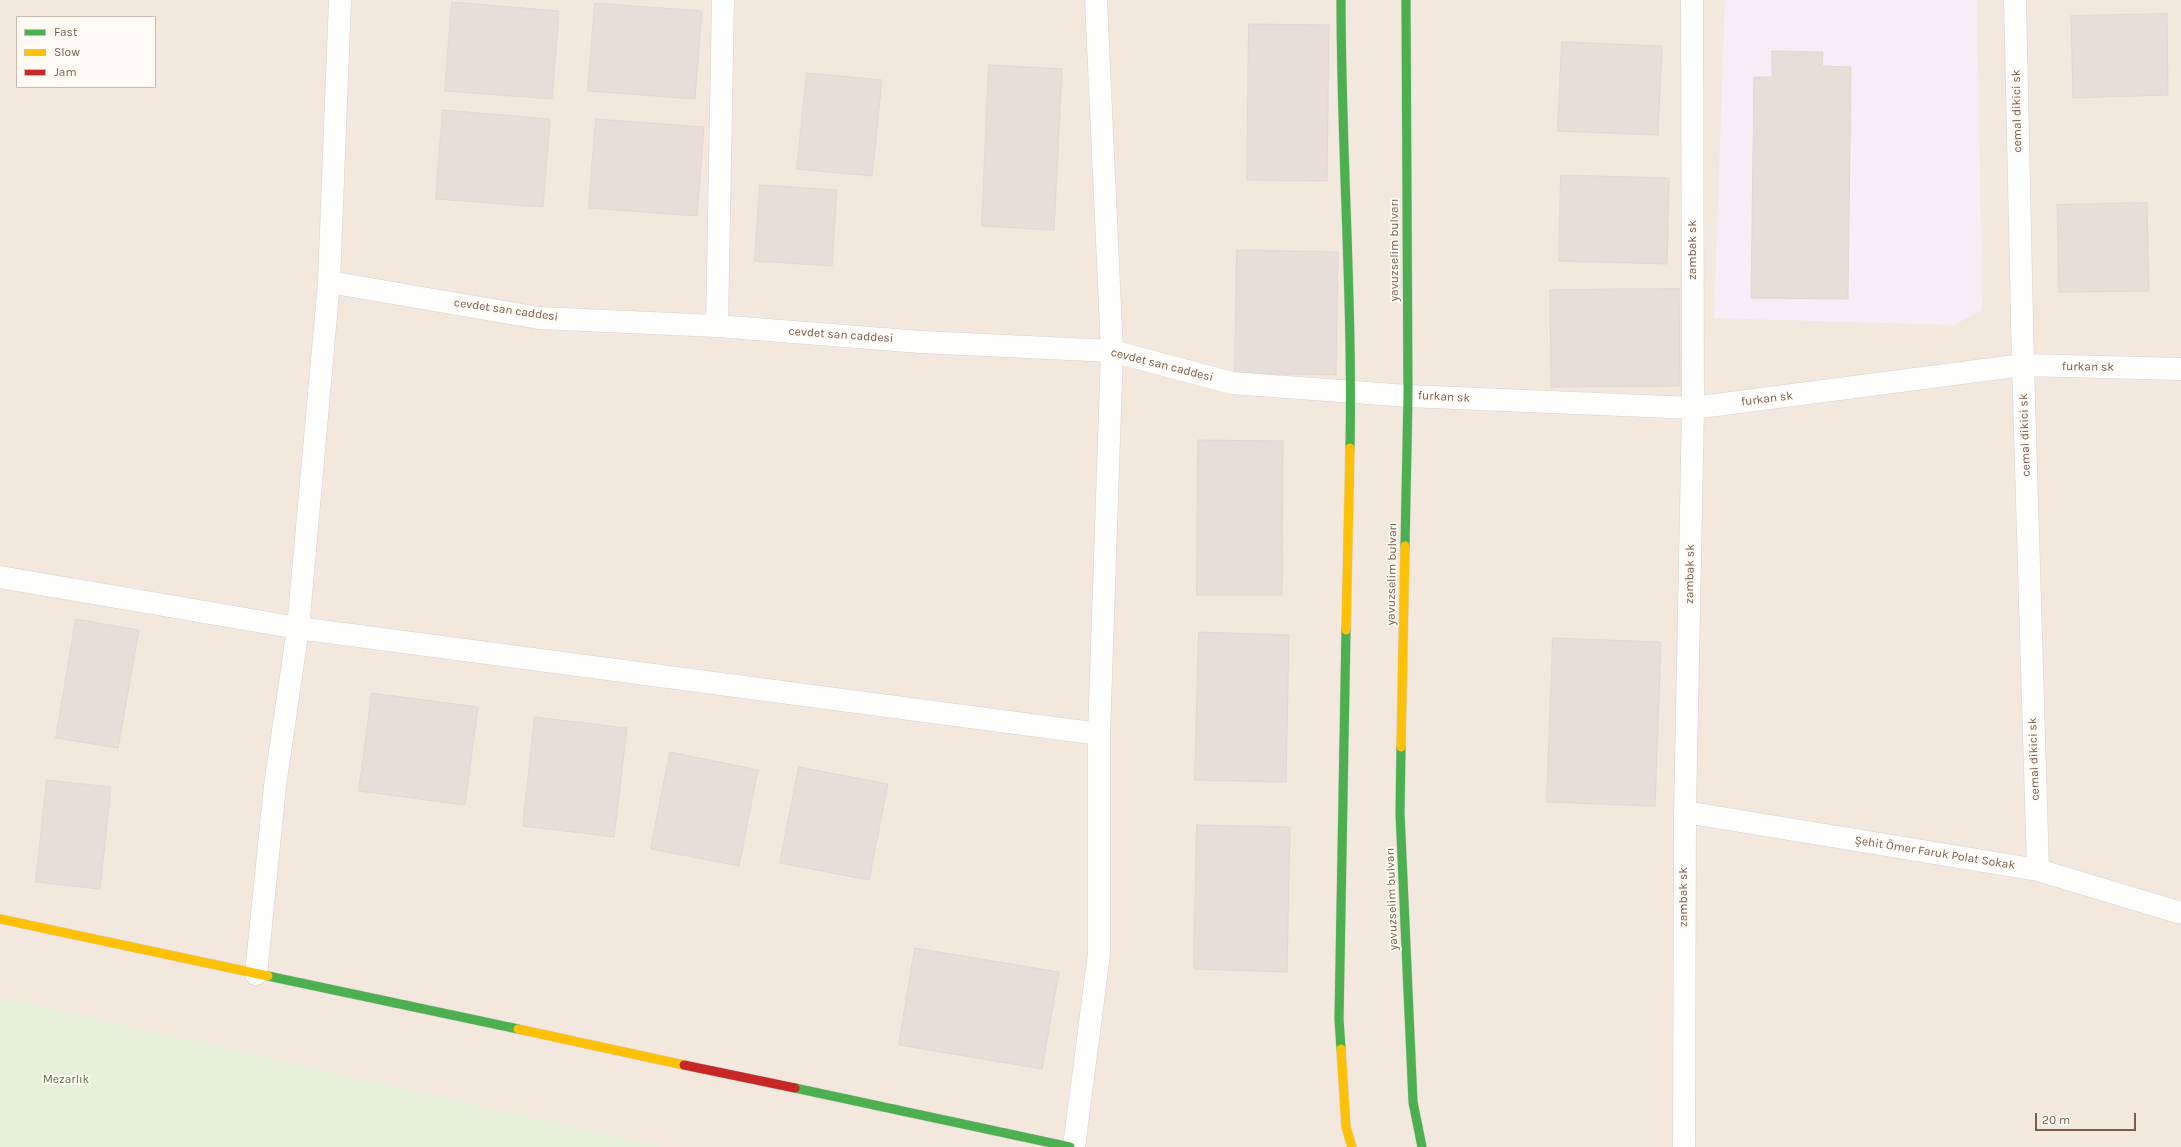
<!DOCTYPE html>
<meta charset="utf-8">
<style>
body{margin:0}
#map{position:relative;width:2181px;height:1147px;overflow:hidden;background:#f9f5f0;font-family:Karla,sans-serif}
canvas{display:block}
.legend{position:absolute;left:16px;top:16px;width:140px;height:72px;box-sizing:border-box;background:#fffaf3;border:1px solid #cabbb1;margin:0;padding:5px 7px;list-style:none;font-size:12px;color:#7a5c4d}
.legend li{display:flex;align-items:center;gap:8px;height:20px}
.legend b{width:20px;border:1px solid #cabbb1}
.scale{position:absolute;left:2035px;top:1113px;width:101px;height:18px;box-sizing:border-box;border:2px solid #7a5c4d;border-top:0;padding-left:5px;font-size:12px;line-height:14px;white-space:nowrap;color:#7a5c4d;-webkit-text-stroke:3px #fffaf3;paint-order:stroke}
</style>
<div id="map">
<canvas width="2181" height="1147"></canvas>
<ul class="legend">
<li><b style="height:5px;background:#4caf50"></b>Fast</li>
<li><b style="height:5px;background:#ffc107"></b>Slow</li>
<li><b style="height:5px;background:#c62828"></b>Jam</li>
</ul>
<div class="scale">20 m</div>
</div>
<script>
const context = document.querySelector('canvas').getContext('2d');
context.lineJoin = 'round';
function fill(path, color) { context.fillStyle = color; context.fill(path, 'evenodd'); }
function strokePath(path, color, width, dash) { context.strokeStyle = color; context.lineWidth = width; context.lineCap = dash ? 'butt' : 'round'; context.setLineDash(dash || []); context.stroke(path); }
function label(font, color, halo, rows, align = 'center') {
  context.font = font + ' Karla,sans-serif'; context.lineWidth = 3.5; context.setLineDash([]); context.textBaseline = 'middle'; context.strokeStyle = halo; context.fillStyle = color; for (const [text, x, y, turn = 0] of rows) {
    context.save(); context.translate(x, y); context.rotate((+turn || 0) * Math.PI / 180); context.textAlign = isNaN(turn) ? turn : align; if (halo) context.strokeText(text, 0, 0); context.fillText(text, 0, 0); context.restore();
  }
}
fill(new Path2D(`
 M0 0H2181V1147H0ZM17 17H155V87H17Z`), '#f2e8de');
fill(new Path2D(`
 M1725 0H1977L1982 310 1954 325 1714 318Z`), '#f6eef6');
fill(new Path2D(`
 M0 997 661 1147H0Z`), '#e7f0db');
const building = new Path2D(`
 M452 2 559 11 552 99 445 91Z
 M595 3 702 11 695 99 588 91Z
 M2167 14 2168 95 2073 98 2071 16Z
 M1249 24 1329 25 1327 181 1247 180Z
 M1562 42 1662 46 1658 135 1558 131Z
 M1772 51 1823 52 1822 66 1851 67 1848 299 1751 298 1754 77H1772Z
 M989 65 1062 69 1054 230 982 226Z
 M807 73 882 80 872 176 797 169Z
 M443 110 550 119 543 207 436 199Z
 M596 119 704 127 697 216 589 208Z
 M1561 175 1669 178 1667 264 1559 261Z
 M760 185 837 190 832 266 755 261Z
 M2147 203 2149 291 2059 292 2057 205Z
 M1237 250 1338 252 1336 375 1235 373Z
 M1679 289 1680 386 1551 387 1550 290Z
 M1198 440 1283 441 1282 595H1197Z
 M76 619 139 630 118 748 56 738Z
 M1199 632 1289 635 1286 782 1195 780Z
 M1553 638 1661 642 1655 806 1547 802Z
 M372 693 478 707 465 805 359 791Z
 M535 717 627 728 614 837 523 826Z
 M670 752 758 770 739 866 651 849Z
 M799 767 888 784 869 880 780 863Z
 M47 780 111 787 100 889 36 882Z
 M1197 825 1290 827 1287 972 1194 969Z
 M915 948 1059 972 1042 1069 899 1045Z`);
fill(building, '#e6ded7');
strokePath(building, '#e2d8d2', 1);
const street = new Path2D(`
 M2015 0 2023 365 2038 870
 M329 282 539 318 717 326 921 342 1112 351 1232 383 1408 396 1693 408 2023 365 2181 369
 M717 326 723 0
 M0 577 298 628 1099 734
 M1685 812 2038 870 2181 913
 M256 974 275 786 298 628 329 282 340 0
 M1074 1147 1099 954V734L1112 351 1096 0
 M1684 1147 1685 812 1693 408 1692 0`);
const fast = new Path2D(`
 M1341 0C1341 150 1353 299 1350 448
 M1405 546 1408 396 1406 0
 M1401 747 1400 813 1413 1102 1422 1147
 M268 976 518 1029
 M1341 1049 1339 1019 1346 630
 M795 1088 1070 1147`);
const slow = new Path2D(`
 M1346 630 1350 448
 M1401 747 1405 546
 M0 919 268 976
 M518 1029 684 1065
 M1341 1049 1346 1127 1352 1147`);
const jam = new Path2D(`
 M684 1065 795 1088`);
strokePath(street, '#d7d1cb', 23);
strokePath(fast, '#d9d2cb', 10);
strokePath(slow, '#d9d2cb', 10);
strokePath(jam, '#d9d2cb', 10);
strokePath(street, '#fefefd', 22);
strokePath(fast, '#4caf50', 9);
strokePath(slow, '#ffc107', 9);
strokePath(jam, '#c62828', 9);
label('12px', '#7a5c4d', '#fffaf3', [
 ["cemal dikici sk",2017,111,-91],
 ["yavuzselim bulvarı",1395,250,-90],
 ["zambak sk",1693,250,-90],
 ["cevdet san caddesi",506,310,8],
 ["cevdet san caddesi",841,335,4],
 ["cevdet san caddesi",1162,365,14],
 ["furkan sk",2088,367,1],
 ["furkan sk",1444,397,3],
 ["furkan sk",1767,399,-7],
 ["cemal dikici sk",2025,435,-92],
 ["yavuzselim bulvarı",1392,574,-89],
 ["zambak sk",1690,574,-89],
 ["cemal dikici sk",2034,759,-92],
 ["Şehit Ömer Faruk Polat Sokak",1935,853,9],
 ["zambak sk",1684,897,-90],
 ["yavuzselim bulvarı",1392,899,-92]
]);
label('12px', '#537a41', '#fffaf3', [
 ["Mezarlık",66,1080]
]);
</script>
